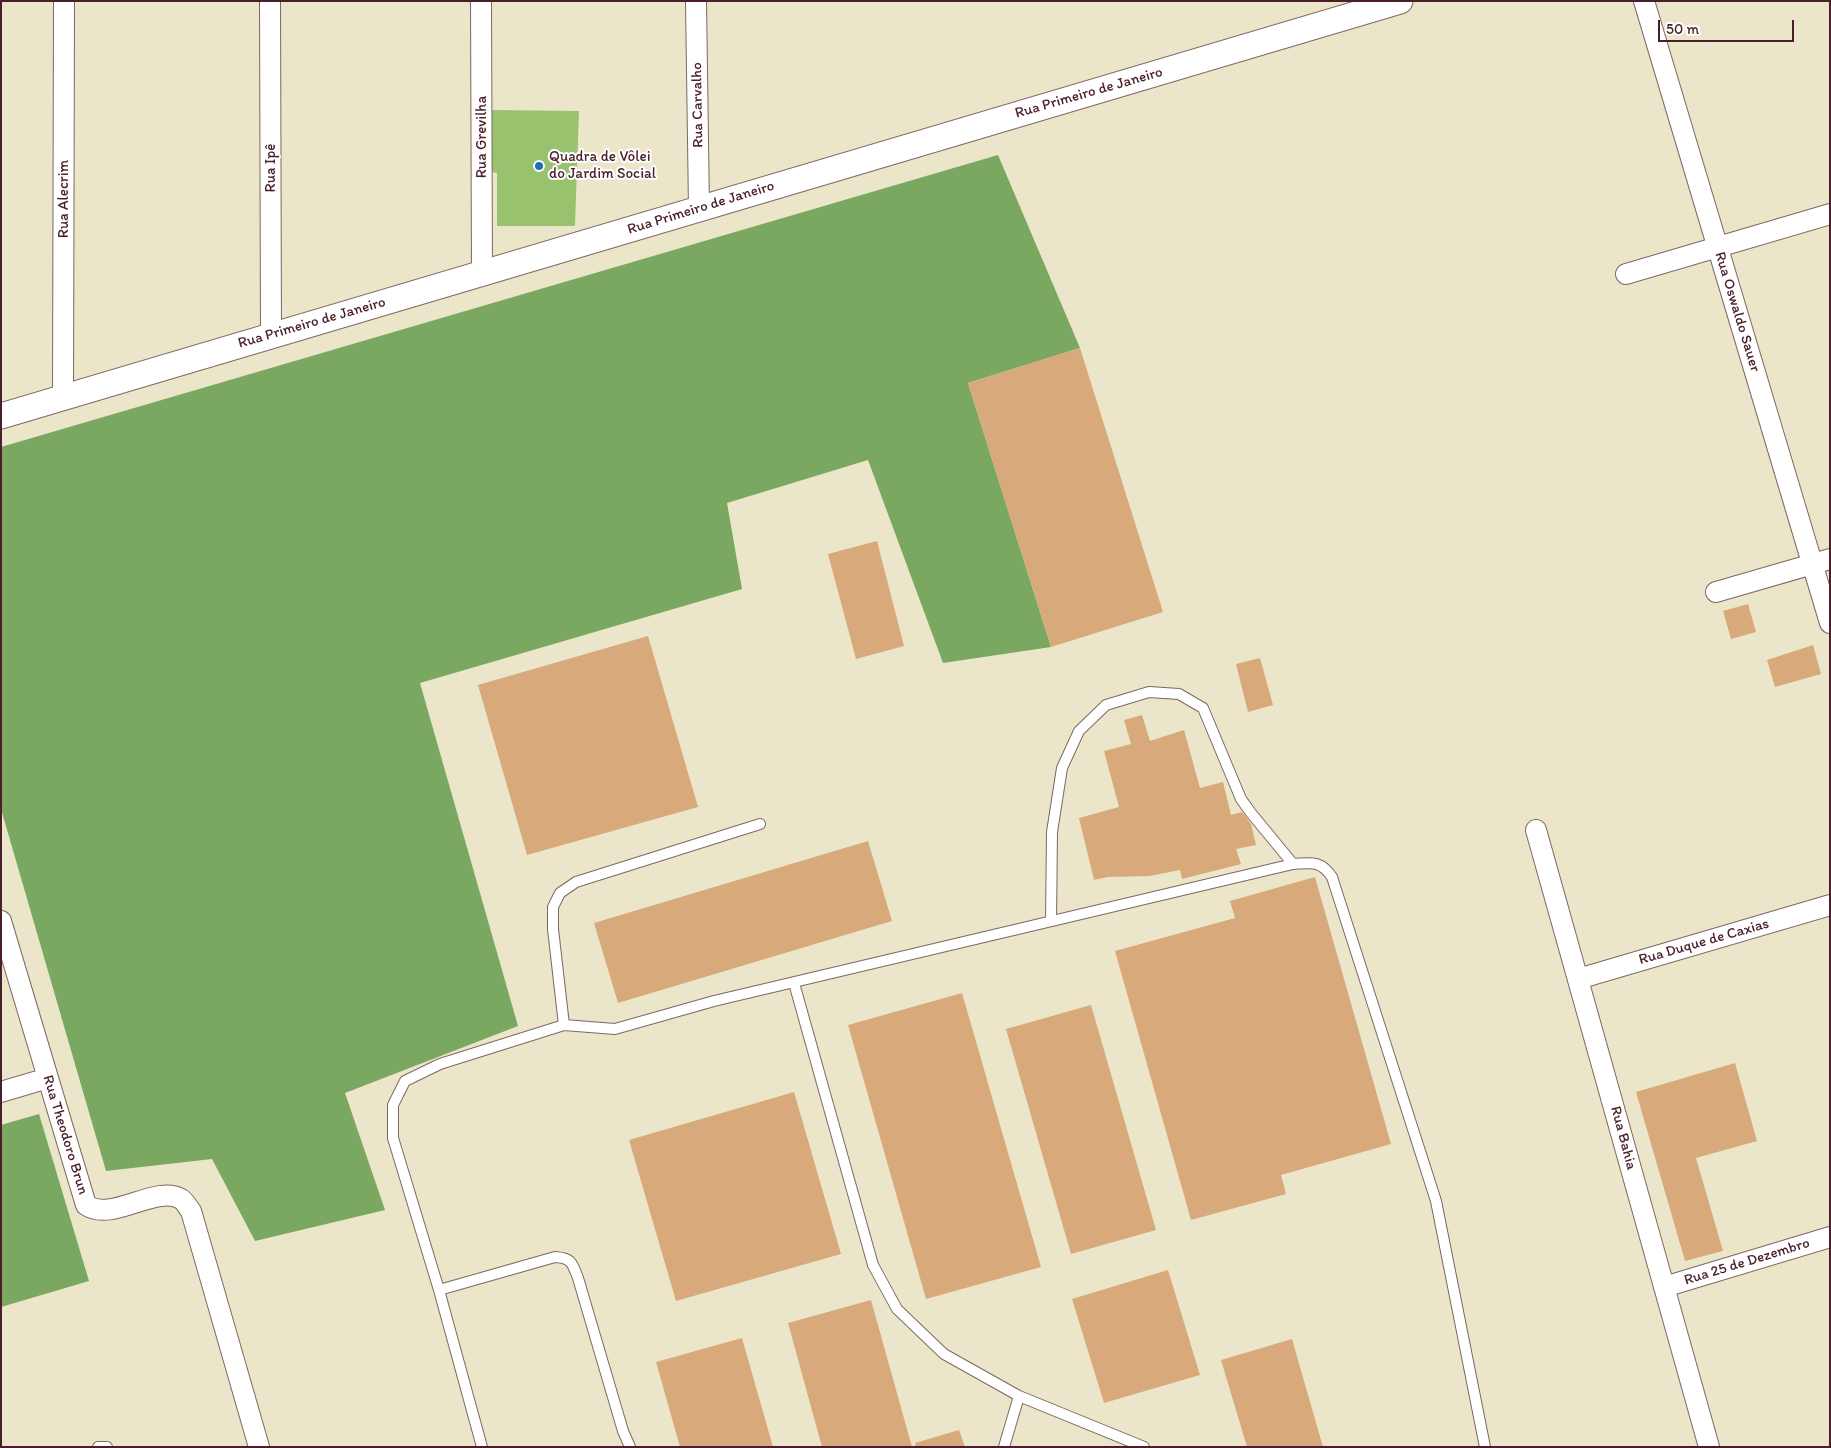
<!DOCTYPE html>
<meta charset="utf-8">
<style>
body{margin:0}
#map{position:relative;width:1831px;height:1448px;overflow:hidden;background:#ebe6c9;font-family:Itim,sans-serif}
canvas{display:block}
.frame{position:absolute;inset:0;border:2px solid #4a1f2b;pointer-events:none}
.scale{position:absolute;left:1658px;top:20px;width:136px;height:22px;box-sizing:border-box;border:2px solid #4a1f2b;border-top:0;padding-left:6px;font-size:15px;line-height:18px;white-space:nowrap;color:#4a1f2b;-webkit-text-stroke:4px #fff;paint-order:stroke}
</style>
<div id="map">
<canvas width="1831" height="1448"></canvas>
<div class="frame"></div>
<div class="scale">50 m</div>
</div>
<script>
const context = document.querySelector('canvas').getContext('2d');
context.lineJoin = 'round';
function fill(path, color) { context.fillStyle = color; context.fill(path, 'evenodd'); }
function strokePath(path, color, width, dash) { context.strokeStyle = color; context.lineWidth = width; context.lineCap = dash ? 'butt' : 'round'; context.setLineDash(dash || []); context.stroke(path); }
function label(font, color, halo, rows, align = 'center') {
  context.font = font + ' Itim,sans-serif'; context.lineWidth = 4; context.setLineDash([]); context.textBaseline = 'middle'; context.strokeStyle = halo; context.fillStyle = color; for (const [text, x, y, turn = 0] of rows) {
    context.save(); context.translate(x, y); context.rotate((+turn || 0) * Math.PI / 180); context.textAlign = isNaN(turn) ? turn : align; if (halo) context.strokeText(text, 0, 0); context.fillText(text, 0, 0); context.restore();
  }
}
fill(new Path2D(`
 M492 110 579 111 575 226H497V173L492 172Z`), '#99c26e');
fill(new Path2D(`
 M998 155 1080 348 968 383 1051 647 943 663 868 460 727 503 742 589 420 683 518 1026 345 1093 385 1210 255 1241 212 1159 106 1171 1 809V447Z
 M39 1114 89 1281 1 1307V1125Z`), '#7aa861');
fill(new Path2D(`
 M1080 348 1163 612 1051 647 968 383Z
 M877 541 904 646 856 659 828 554Z
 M1748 604 1756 632 1731 639 1723 611Z
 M648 636 698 807 527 855 478 685Z
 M1813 645 1821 674 1775 687 1767 660Z
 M1260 658 1273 705 1248 712 1236 664Z
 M1142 715 1150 741 1184 730 1200 788 1223 782 1231 815 1242 812 1251 824 1256 845 1236 849 1241 864 1182 879 1180 870 1150 876 1108 877 1094 880 1079 818 1119 807 1104 751 1131 744 1124 720Z
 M868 841 892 921 618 1003 594 923Z
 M1315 877 1391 1144 1281 1175 1286 1194 1191 1220 1115 951 1235 918 1230 901Z
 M962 993 1041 1267 926 1299 848 1025Z
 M1091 1005 1156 1230 1071 1254 1006 1029Z
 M1735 1063 1757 1141 1696 1158 1723 1251 1685 1261 1636 1092Z
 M794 1092 841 1254 676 1301 629 1140Z
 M1168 1270 1200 1375 1104 1403 1072 1299Z
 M871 1300 912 1447H822L788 1323Z
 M742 1338 773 1447H680L656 1362Z
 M1292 1339 1323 1447H1247L1221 1360Z
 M959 1430 965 1447H916L915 1443Z`), '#d8aa7b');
const service = new Path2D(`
 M1051 921 1052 832 1062 768 1079 731 1106 705 1149 692 1179 694 1203 708 1241 799 1251 813 1293 864
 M794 983 873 1265 897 1309 944 1354 1019 1396 1144 1447
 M564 1025 553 929V907L560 893 576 882 760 824
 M439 1290 555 1257C572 1258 572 1263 578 1278L623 1431 630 1447
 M98 1447H107
 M482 1447 439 1290 393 1138V1105L405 1081 440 1064 564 1025 615 1029 714 1001 1293 864C1312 863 1320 860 1332 877L1436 1201 1485 1447
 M1004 1447 1019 1396`);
const minor = new Path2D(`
 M270 1 271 336
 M481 1 482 273
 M696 1 699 209
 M1644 1 1830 623
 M1626 274 1830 214
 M63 397 64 1
 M1716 592 1830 559
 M1536 830 1709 1447
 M1 921 86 1205C112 1223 156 1184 181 1199 185 1201 188 1208 191 1211L259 1447
 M1578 979 1830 905
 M1 1092 48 1078
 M1664 1287 1830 1237`);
const tertiary = new Path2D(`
 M1 416 1400 1`);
strokePath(service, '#826562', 12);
strokePath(minor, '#826562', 22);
strokePath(tertiary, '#826562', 27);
strokePath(service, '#fff', 10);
strokePath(minor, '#fff', 20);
strokePath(tertiary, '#fff', 25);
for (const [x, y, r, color] of [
 [539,166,5,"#1f6fb2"]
]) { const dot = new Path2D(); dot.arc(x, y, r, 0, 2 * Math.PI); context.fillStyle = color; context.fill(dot); strokePath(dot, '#fff', 2); }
label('15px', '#4a1f2b', '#fff', [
 ["Rua Primeiro de Janeiro",1089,93,-16],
 ["Rua Carvalho",698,105,-91],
 ["Rua Grevilha",482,137,-90],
 ["Rua Ipê",271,168,-90],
 ["Rua Alecrim",64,199,-90],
 ["Rua Primeiro de Janeiro",701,208,-17],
 ["Rua Oswaldo Sauer",1737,312,73],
 ["Rua Primeiro de Janeiro",312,323,-16],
 ["Rua Duque de Caxias",1704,942,-16],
 ["Rua Theodoro Brun",65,1135,73],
 ["Rua Bahia",1623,1138,75],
 ["Rua 25 de Dezembro",1747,1262,-17]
]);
label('15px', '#4a1f2b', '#fff', [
 ["Quadra de Vôlei",549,157],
 ["do Jardim Social",549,174]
], 'left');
</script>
